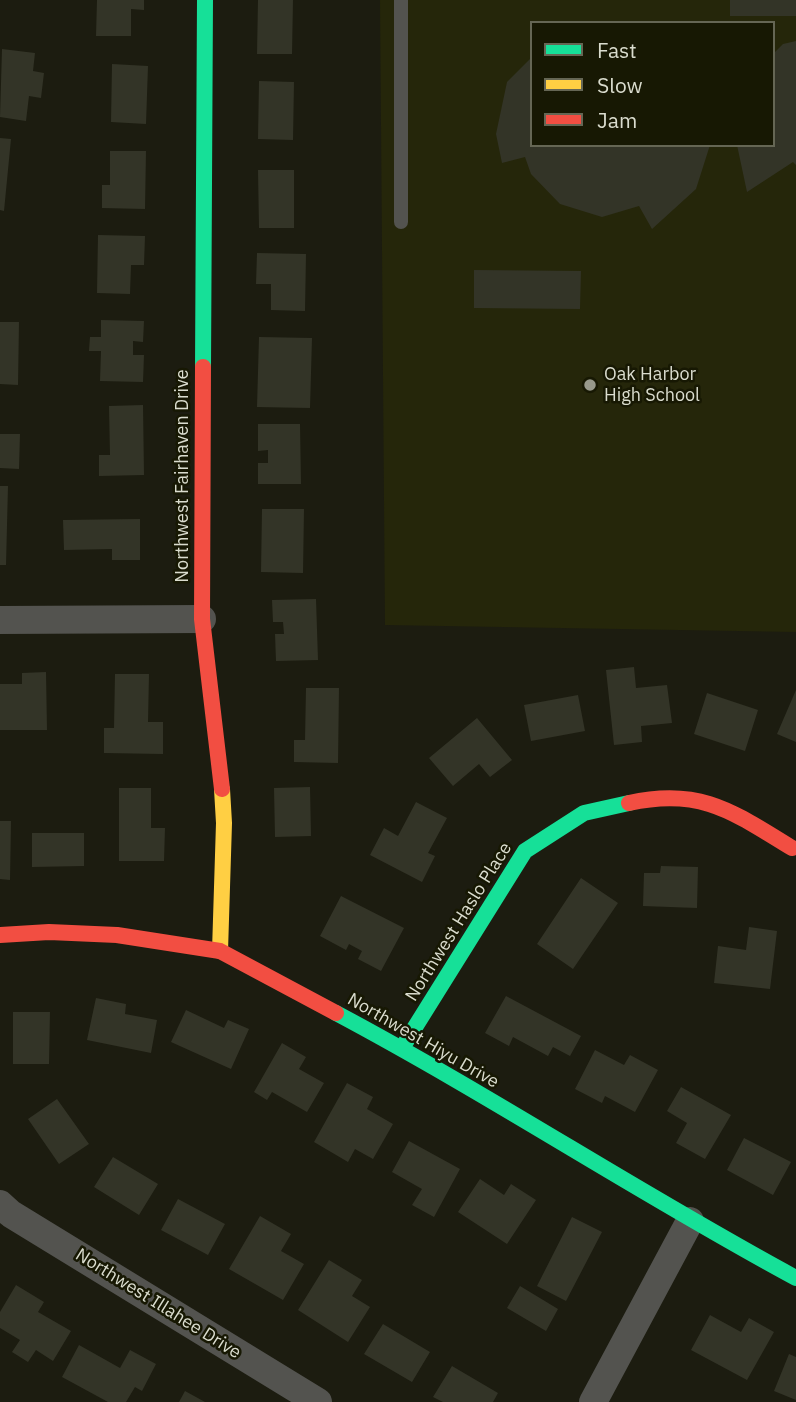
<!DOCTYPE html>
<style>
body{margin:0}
#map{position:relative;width:796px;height:1402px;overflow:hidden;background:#1c1c10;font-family:"IBM Plex Sans",sans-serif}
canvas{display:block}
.legend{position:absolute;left:530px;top:21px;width:245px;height:126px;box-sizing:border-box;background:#171803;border:2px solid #656654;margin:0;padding:9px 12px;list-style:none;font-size:21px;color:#dadcce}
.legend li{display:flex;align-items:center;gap:14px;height:35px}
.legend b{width:35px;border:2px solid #656654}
</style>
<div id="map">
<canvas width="796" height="1402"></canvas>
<ul class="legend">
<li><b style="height:9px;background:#16e098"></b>Fast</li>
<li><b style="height:9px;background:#ffcf43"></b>Slow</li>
<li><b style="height:9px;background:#f24e42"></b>Jam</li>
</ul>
</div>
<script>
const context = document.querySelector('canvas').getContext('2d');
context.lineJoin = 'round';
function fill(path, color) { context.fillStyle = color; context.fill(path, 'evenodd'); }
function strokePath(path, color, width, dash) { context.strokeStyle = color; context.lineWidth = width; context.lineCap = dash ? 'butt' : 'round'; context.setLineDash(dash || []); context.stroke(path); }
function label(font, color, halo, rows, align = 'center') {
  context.font = font + ' "IBM Plex Sans",sans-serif'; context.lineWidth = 5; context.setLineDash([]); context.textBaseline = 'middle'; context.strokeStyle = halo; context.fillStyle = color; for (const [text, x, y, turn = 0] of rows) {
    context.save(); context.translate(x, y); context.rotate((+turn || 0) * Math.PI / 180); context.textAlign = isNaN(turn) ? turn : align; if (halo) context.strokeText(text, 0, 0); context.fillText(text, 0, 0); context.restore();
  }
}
fill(new Path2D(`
 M380 0H796V632L385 625ZM532 23H773V145H532Z`), '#25260a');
fill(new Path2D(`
 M97 0H144V10L131 9V36H96Z
 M258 0H293L292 54H257Z
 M730 0H796V16H730Z
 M796 41V165L793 162 747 192 737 145H773V54L783 44Z
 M2 49 35 53 33 71 44 73 41 98 29 96 26 121 0 117Z
 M532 57V145H710L696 189 652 229 639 206 602 217 560 204 531 174 525 157 502 163 496 134 507 82Z
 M112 64 148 66 146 124 111 122Z
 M259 81 294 82 293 140 258 139Z
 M0 138 11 139 4 211 0 210Z
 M110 151H146L145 209 102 208V185H110Z
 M258 170H294V228H259Z
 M98 235 145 236 144 265H131L130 294 97 293Z
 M257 253 306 254 305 311 271 310V284H256Z
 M474 270 581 271 580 309 474 308Z
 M101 320 144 321 143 342 133 341V355H144L143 382 100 381 101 351H89L90 337H101Z
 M0 322H19L18 385 0 384Z
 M259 337 312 338 310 408 257 407Z
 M143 405 144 475 99 476V455H110L109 406Z
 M258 424H300L301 484H258V463H268V450L258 451Z
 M0 434H20L19 469 0 468Z
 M0 486H8L6 565H0Z
 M262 509H304L303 573 261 572Z
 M140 519V560H112V549L64 550 63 520Z
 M316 599 318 660 276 661 275 634H284L283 622H273L272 600Z
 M634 667 636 688 667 685 672 723 641 726 642 742 614 745 606 670Z
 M46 672 47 730H0V684H22V673Z
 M115 674H149L148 722H163V754L104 753V728H114Z
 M306 688H339L338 763 294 762V740H305Z
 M796 690V742L777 734Z
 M707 693 758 710 745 751 694 734Z
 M578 695 585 731 531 741 524 705Z
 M477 718 512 760 490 777 479 764 453 786 429 758Z
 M310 787 311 836 275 837 274 788Z
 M119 788H151V828H165L164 861H119Z
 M416 802 447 818 428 853 435 856 422 882 370 855 384 828 398 836Z
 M0 821H11L10 880 0 879Z
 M32 833H84V866L32 867Z
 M661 866 698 867 697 908 643 906 644 873H660Z
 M581 878 618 903 573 969 537 944Z
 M341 896 404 928 381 971 358 959 362 951 349 944 346 950 320 936Z
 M749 927 777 931 770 989 714 983 718 946 746 950Z
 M506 996 581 1036 570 1056 553 1047 548 1056 513 1037 509 1046 485 1033Z
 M96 998 126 1004 125 1014 157 1020 151 1053 87 1040Z
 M186 1010 224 1028 228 1020 249 1029 231 1069 171 1042Z
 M13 1012H50L49 1064H13Z
 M282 1043 306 1057 299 1069 324 1083 307 1112 272 1092 267 1100 254 1092Z
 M595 1050 624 1065 630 1055 658 1070 635 1112 605 1096 602 1103 575 1089Z
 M347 1083 373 1097 367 1109 393 1124 373 1159 355 1149 348 1162 314 1142Z
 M681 1087 731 1115 705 1159 676 1143 687 1123 667 1111Z
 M57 1099 89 1144 59 1164 28 1119Z
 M744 1138 791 1162 773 1195 727 1170Z
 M409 1141 460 1169 434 1217 412 1205 422 1189 392 1172Z
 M113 1157 158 1184 139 1215 94 1187Z
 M480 1179 504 1195 511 1184 536 1200 507 1244 458 1212Z
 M178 1199 225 1224 208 1255 161 1230Z
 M260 1216 291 1234 281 1251 304 1264 283 1300 229 1269Z
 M572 1217 602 1232 566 1301 537 1286Z
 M329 1260 362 1280 352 1296 370 1307 348 1342 298 1310Z
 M16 1285 44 1302 38 1312 71 1331 53 1361 36 1350 28 1362 12 1352 20 1340 0 1328V1312Z
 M520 1286 558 1309 546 1331 507 1308Z
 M710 1315 741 1332 749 1318 774 1332 747 1380 691 1350Z
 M383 1324 430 1352 412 1382 364 1354Z
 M79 1345 120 1368 130 1350 156 1364 142 1391 135 1387 126 1402H108L62 1377Z
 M789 1354 796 1357V1400L774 1391Z
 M452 1366 498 1393 493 1402H443L433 1397Z
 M185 1391 205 1402H179Z`), '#333427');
strokePath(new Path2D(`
 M401 222V0`), '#53534f', 14);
strokePath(new Path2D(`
 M0 620 202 619
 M0 1204 11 1214 318 1402
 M593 1402 690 1221`), '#53534f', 28);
strokePath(new Path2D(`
 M203 367 205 0
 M336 1013C492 1096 640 1194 796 1278
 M402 1048 525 851 584 813 629 803`), '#16e098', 16);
strokePath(new Path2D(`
 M220 951 224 823 222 789`), '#ffcf43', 16);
strokePath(new Path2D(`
 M203 367 202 619 222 789
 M629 803C701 787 733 812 792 848
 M0 935 49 932 117 935 220 951 336 1013`), '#f24e42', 16);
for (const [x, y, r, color] of [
 [590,385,7,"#98998c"]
]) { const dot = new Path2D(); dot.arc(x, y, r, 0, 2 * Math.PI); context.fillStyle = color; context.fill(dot); strokePath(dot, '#171803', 2.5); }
label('18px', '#dadcce', '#171803', [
 ["Oak Harbor",604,375],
 ["High School",604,396]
], 'left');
label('18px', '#dadcce', '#171803', [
 ["Northwest Fairhaven Drive",183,476,-90],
 ["Northwest Haslo Place",459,922,-58],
 ["Northwest Hiyu Drive",423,1041,30],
 ["Northwest Illahee Drive",158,1304,32]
]);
</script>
